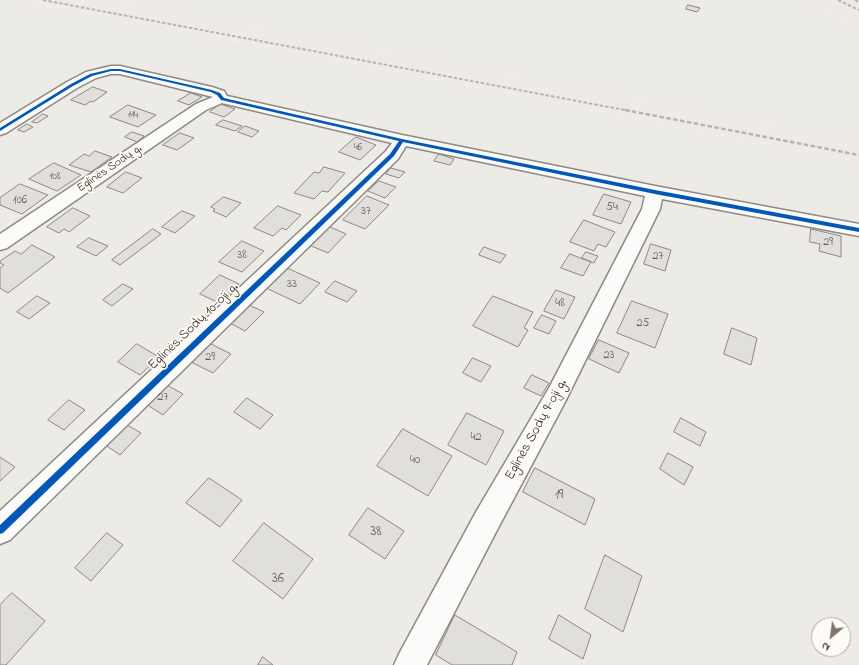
<!DOCTYPE html>
<meta charset="utf-8">
<style>
body{margin:0}
#map{position:relative;width:859px;height:665px;overflow:hidden;background:#fcfbf8;font-family:"Indie Flower",sans-serif}
canvas{display:block}
.north{position:absolute;left:811px;top:617px;width:40px;height:40px;box-sizing:border-box;background:#fdfcf7;border:1px solid #afa8a0;border-radius:50%;rotate:209deg;font-size:11px;font-weight:700;line-height:16px;text-align:center;color:#3b2a1e}
.north::after{content:'';display:block;margin:auto;width:14px;height:18px;background:#7f736a;clip-path:polygon(50% 0,100% 100%,50% 72%,0 100%)}
</style>
<div id="map">
<canvas width="859" height="665"></canvas>
<div class="north">N</div>
</div>
<script>
const context = document.querySelector('canvas').getContext('2d');
context.lineJoin = 'round';
function fill(path, color) { context.fillStyle = color; context.fill(path, 'evenodd'); }
function strokePath(path, color, width, dash) { context.strokeStyle = color; context.lineWidth = width; context.lineCap = dash ? 'butt' : 'round'; context.setLineDash(dash || []); context.stroke(path); }
function label(font, color, halo, rows, align = 'center') {
  context.font = font + ' "Indie Flower",sans-serif'; context.lineWidth = 3.5; context.setLineDash([]); context.textBaseline = 'middle'; context.strokeStyle = halo; context.fillStyle = color; for (const [text, x, y, turn = 0] of rows) {
    context.save(); context.translate(x, y); context.rotate((+turn || 0) * Math.PI / 180); context.textAlign = isNaN(turn) ? turn : align; if (halo) context.strokeText(text, 0, 0); context.fillText(text, 0, 0); context.restore();
  }
}
fill(new Path2D(`
 M19 0H107L859 141V162L96 13Z
 M803 0H859V29L844 21Z`), '#eeebe7');
fill(new Path2D(`
 M0 0H19L96 13 859 162V665H0ZM819 625H843V649H819Z
 M107 0H803L859 29V141Z`), '#edebe6');
const building = new Path2D(`
 M688 5 700 8 697 12 686 9Z
 M93 87 107 92 93 102 91 101 85 105 71 100Z
 M191 93 202 97 189 105 178 101Z
 M220 104 235 109 224 117 210 112Z
 M128 105 156 115 138 127 110 117Z
 M43 114 48 116 37 123 32 122Z
 M223 120 242 126 235 131 216 125Z
 M27 124 33 127 24 132 18 130Z
 M245 126 259 131 252 137 238 132Z
 M132 132 144 136 137 142 125 137Z
 M180 133 194 138 177 150 163 145Z
 M356 137 376 145 360 160 339 152Z
 M95 151 112 157 91 172 69 165 84 154 89 156Z
 M439 154 454 159 450 165 434 161Z
 M54 163 81 175 57 191 29 179Z
 M324 167 345 173 328 192 322 191 314 199 294 193 314 172 319 173Z
 M391 168 405 172 399 178 386 174Z
 M126 172 142 178 123 193 107 187Z
 M379 181 396 187 385 198 368 191Z
 M20 184 48 195 22 214 0 205V198Z
 M604 194 631 202 621 224 593 215Z
 M367 196 389 205 365 229 343 220Z
 M224 197 241 203 226 217 213 211 215 209 211 207Z
 M278 206 301 215 286 230 282 228 273 236 254 228Z
 M73 208 90 216 69 232 64 229 59 233 47 227Z
 M182 211 195 216 175 233 162 227Z
 M584 220 615 232 606 247 598 244 594 251 570 242Z
 M328 226 346 234 328 253 309 245Z
 M153 229 161 234 120 265 112 260Z
 M811 229 841 236V257L819 251 820 244 810 242Z
 M89 238 108 246 96 256 77 247Z
 M242 241 264 251 242 272 219 262Z
 M651 244 671 250 665 271 644 264Z
 M32 245 55 257 8 293 0 288V268L4 265 0 263V261L15 251 21 254Z
 M484 247 506 255 500 263 479 255Z
 M586 252 598 256 594 263 582 258Z
 M570 254 591 262 583 276 561 268Z
 M285 267 320 283 300 304 264 287Z
 M220 275 239 284 219 303 200 294Z
 M335 281 357 291 347 302 325 292Z
 M123 284 133 289 112 306 103 300Z
 M556 290 575 297 564 319 544 311Z
 M37 296 50 303 29 319 17 312Z
 M493 296 533 312 524 328 528 330 518 347 473 326Z
 M632 301 668 314 655 348 617 333Z
 M247 304 264 312 245 331 228 322Z
 M542 315 556 321 549 334 534 328Z
 M732 328 757 338 751 365 724 354Z
 M599 340 629 353 619 373 589 359Z
 M207 342 231 354 213 373 189 361Z
 M137 344 159 357 140 375 118 362Z
 M473 358 491 366 481 382 463 373Z
 M532 375 549 383 541 396 524 388Z
 M163 383 183 394 163 415 143 402Z
 M247 398 273 415 260 429 234 412Z
 M69 400 85 410 64 430 48 420Z
 M467 413 504 431 486 465 448 445Z
 M681 418 706 432 700 446 674 432Z
 M122 422 141 433 120 455 101 442Z
 M403 429 452 456 428 496 377 466Z
 M668 453 693 467 684 485 660 469Z
 M0 457 15 467 0 481Z
 M535 468 595 499 585 525 523 492Z
 M209 478 242 500 220 527 186 503Z
 M368 508 404 531 385 559 349 535Z
 M264 523 313 559 283 599 233 561Z
 M107 533 123 545 91 581 75 568Z
 M605 555 642 576 623 632 585 609Z
 M12 593 45 621 6 665H0V605Z
 M455 615 517 652 512 665H452L436 655Z
 M559 615 591 635 583 659 549 639Z
 M263 657 273 665H258Z`);
fill(building, '#e0dfdc');
strokePath(building, '#8d8985', 1);
const minor = new Path2D(`
 M111 66H120L212 87 224 91 227 96 402 135 655 186 859 224V236L662 199 660 209 565 402 496 532 427 665H394L399 654 476 512 549 388 642 209 645 196 406 146 398 159 10 540 0 544V511L386 151 392 143 222 103 206 110 7 248 0 250V234L196 104 213 97 120 74H111L96 78 77 88 6 133 0 135V123L67 82 86 72Z`);
strokePath(minor, '#8d8985', 3);
fill(minor, '#fbfbf9');
strokePath(new Path2D(`
 M43 0 630 111
 M838 0 859 10
 M855 0 859 2`), '#b6b4b1', 2, [3.5, 2]);
strokePath(new Path2D(`
 M625 110 859 155`), '#b6b4b1', 2.5, [4.5, 2.5]);
fill(new Path2D(`
 M111 69H120L212 90 220 93 224 98 402 139 655 190 859 228V232L655 194 403 142 394 156 3 533 0 534V525L390 154 399 141 221 100 217 95 211 92 120 71H111L92 76 73 86 0 131V128L71 84 90 74Z`), '#0057b8');
label('10px', '#64574e', null, [
 ["114",133,116],
 ["46",358,148],
 ["108",55,177]
]);
label('12px', '#3b2a1e', '#fdfcf7', [
 ["Eglinės Sodų g.",110,169,-34]
]);
label('12px', '#64574e', null, [
 ["106",20,201],
 ["54",612,208],
 ["37",366,212],
 ["29",828,243],
 ["38",242,256],
 ["27",658,257],
 ["33",292,285],
 ["48",560,304],
 ["25",643,324],
 ["23",609,356],
 ["29",210,358],
 ["27",163,398],
 ["42",476,438],
 ["40",415,461]
]);
label('14px', '#3b2a1e', '#fdfcf7', [
 ["Eglinės Sodų 10-oji g.",194,327,-44],
 ["Eglinės Sodų 9-oji g.",537,430,-61]
]);
label('14px', '#64574e', null, [
 ["19",559,496],
 ["38",376,533],
 ["36",278,580]
]);
</script>
